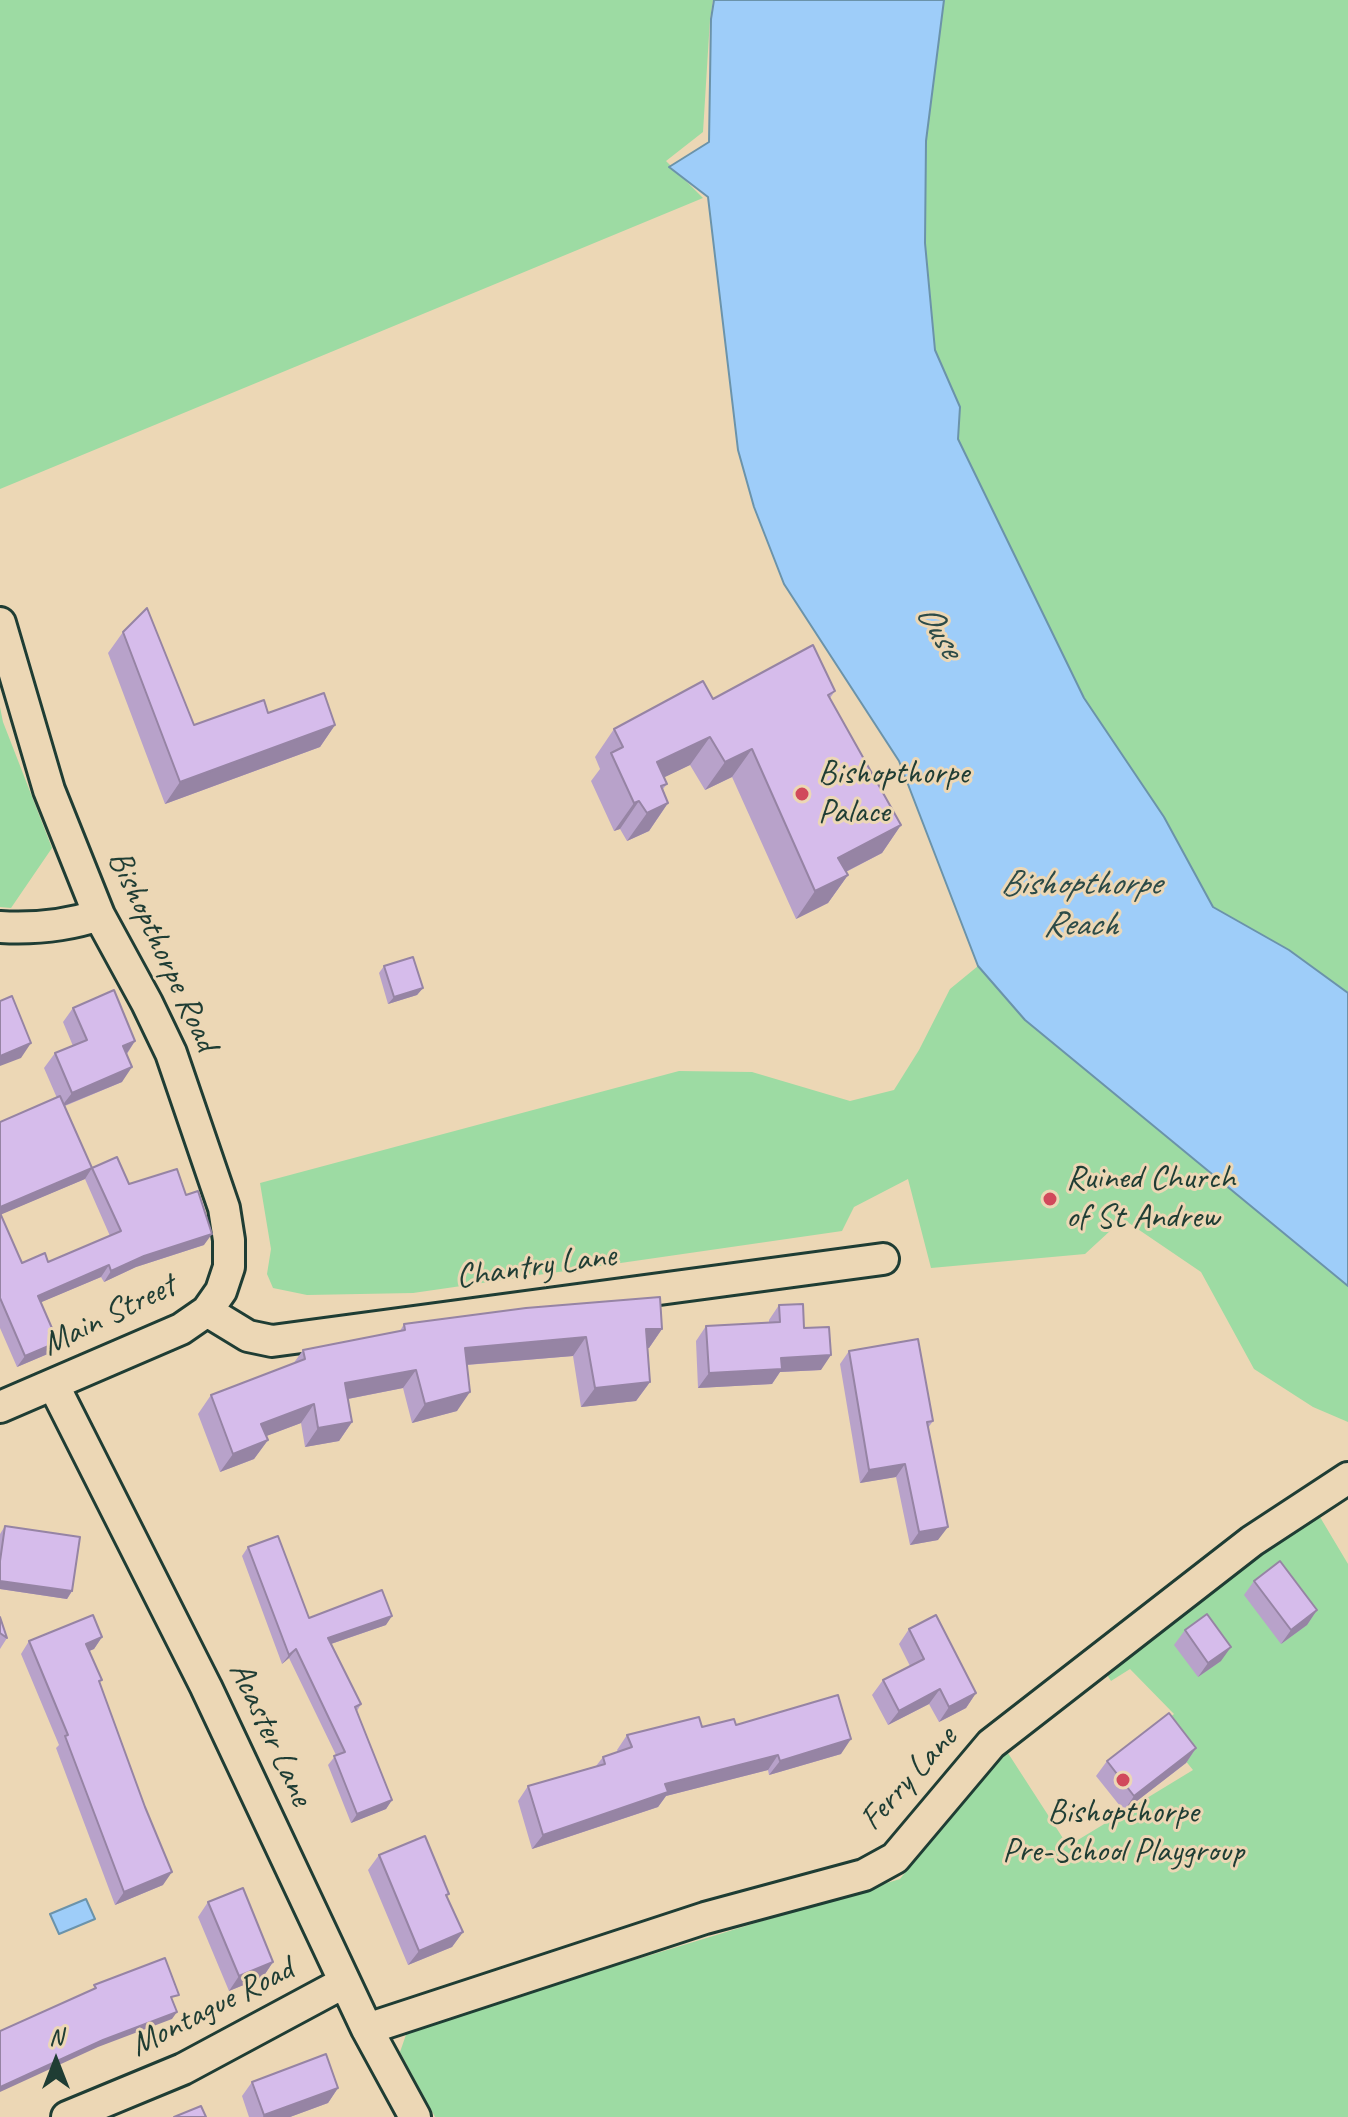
<!DOCTYPE html>
<style>
body{margin:0}
#map{position:relative;width:1348px;height:2117px;overflow:hidden;background:#ecd7b5;font-family:Caveat,sans-serif}
canvas{display:block}
.north{position:absolute;left:16px;top:2021px;width:80px;height:80px;-webkit-text-stroke:6px #ecd7b5;paint-order:stroke;rotate:0deg;font-size:22px;font-weight:700;line-height:32px;text-align:center;color:#1f3d34}
.north::after{content:'';display:block;margin:auto;width:28px;height:36px;background:#1f3d34;clip-path:polygon(50% 0,100% 100%,50% 72%,0 100%)}
</style>
<div id="map">
<canvas width="1348" height="2117"></canvas>
<div class="north">N</div>
</div>
<script>
const context = document.querySelector('canvas').getContext('2d');
context.lineJoin = 'round';
function fill(path, color) { context.fillStyle = color; context.fill(path, 'evenodd'); }
function strokePath(path, color, width, dash) { context.strokeStyle = color; context.lineWidth = width; context.lineCap = dash ? 'butt' : 'round'; context.setLineDash(dash || []); context.stroke(path); }
function label(font, color, halo, rows, align = 'center') {
  context.font = font + ' Caveat,sans-serif'; context.lineWidth = 6; context.setLineDash([]); context.textBaseline = 'middle'; context.strokeStyle = halo; context.fillStyle = color; for (const [text, x, y, turn = 0] of rows) {
    context.save(); context.translate(x, y); context.rotate((+turn || 0) * Math.PI / 180); context.textAlign = isNaN(turn) ? turn : align; if (halo) context.strokeText(text, 0, 0); context.fillText(text, 0, 0); context.restore();
  }
}
fill(new Path2D(`
 M0 0H713L710 19 703 132 666 161 703 198 0 489Z
 M944 0H1348V993L1289 950 1213 907 1164 817 1084 698 958 439 960 407 935 350 925 244 926 141Z
 M0 707 3 722 52 848 11 908 0 907Z
 M978 966 1025 1020 1348 1286V1422L1313 1407 1254 1369 1201 1272 1123 1219 1085 1254 931 1268 908 1179 854 1207 842 1231 413 1293 307 1295 273 1288 267 1274 271 1249 260 1183 679 1071 752 1072 850 1101 894 1090 919 1050 950 989Z
 M1317 1512 1348 1564V2117H435L400 2052 408 2029 900 1879 968 1791 1006 1750 1068 1846 1193 1770 1158 1727 1174 1714 1130 1669 1111 1681 1106 1673Z`), '#9ddba3');
const water = new Path2D(`
 M714 0H944L926 141 925 243 935 350 960 407 958 439 1084 698 1164 817 1213 907 1289 950 1348 993V1286L1025 1020 978 966 899 761 784 584 754 507 738 450 708 197 669 167 709 142 711 19Z
 M86 1899 95 1919 59 1934 50 1914Z`);
fill(water, '#9ecdf9');
strokePath(water, '#6b93aa', 2);
const minor = new Path2D(`
 M0 623 49 790 99 915 147 1003 171 1053 224 1208 229 1240V1267L221 1291 207 1311 181 1329 0 1407
 M0 927C34 929 66 926 99 915
 M207 1311 248 1336 272 1341 883 1259
 M54 1386 206 1687 367 2029 415 2117
 M367 2029 705 1918 864 1875 895 1858 991 1744 1252 1541 1348 1478
 M67 2117 183 2069 345 1982`);
strokePath(minor, '#1f3d34', 36);
strokePath(minor, '#ecd7b5', 30);
fill(new Path2D(`
 M123 632 194 725 268 713 335 725 320 747 165 804 108 653Z
 M835 691 830 698 901 825 882 853 846 872 848 875 828 903 796 919 732 777 705 790 690 765 664 777 667 784 663 789 668 803 649 831 627 841 620 829 614 831 591 781 600 769 595 757 614 729 713 699Z
 M384 966 423 988 417 995 388 1004 379 973Z
 M73 1008 135 1041 127 1054 122 1082 65 1106 92 1168 129 1184 186 1195 204 1245 136 1267 104 1282 101 1277 41 1302 50 1353 17 1367 0 1328V1122L57 1098 44 1068 55 1053 73 1046 63 1022ZM85 1179 110 1236 48 1262 22 1263 1 1214Z
 M779 1305 804 1328 821 1370 780 1372 772 1384 698 1388 696 1341 706 1326 769 1323V1320Z
 M404 1324 662 1329 649 1348H647L650 1382 636 1401 581 1407 573 1356 467 1365 457 1411 412 1423 403 1388 348 1399 352 1422 339 1441 305 1447 301 1423 266 1436 268 1440 254 1459 220 1472 198 1414 211 1395 293 1364 303 1350 400 1331Z
 M849 1351 933 1421 928 1428 938 1540 910 1545 896 1477 860 1483 840 1364Z
 M5 1526 72 1591 67 1599 0 1589V1534Z
 M248 1547 309 1618 386 1625 331 1644 361 1704 357 1711 392 1800 386 1809 351 1823 328 1765 336 1755 289 1658 282 1664 242 1556Z
 M1254 1581 1317 1610 1307 1625 1281 1644 1244 1595Z
 M0 1617 7 1638 0 1649Z
 M909 1629 976 1693 966 1708 939 1722 929 1704 888 1725 872 1695 883 1680 910 1666 899 1644Z
 M1185 1630 1221 1661 1198 1677 1174 1645Z
 M102 1637 94 1649 89 1651 163 1885 115 1905 56 1748 59 1745 21 1654 29 1641Z
 M702 1727 841 1754 769 1775 768 1770 666 1796 658 1807 532 1849 518 1801 528 1786 596 1766 603 1757 618 1752 617 1750 627 1735Z
 M1196 1748 1186 1763 1124 1811 1096 1776 1107 1761Z
 M379 1855 447 1897 463 1932 452 1947 408 1965 368 1870Z
 M208 1902 273 1962 263 1977 229 1991 198 1917Z
 M252 2082 338 2088 328 2103 290 2117H249L242 2096Z`), '#b8a2ca');
fill(new Path2D(`
 M335 725 320 747 165 804 180 782Z
 M710 737 690 765 638 790 657 762Z
 M752 749 732 777 705 790 725 762Z
 M639 801 620 829 614 831 634 803Z
 M668 803 649 831 627 841 647 813Z
 M901 825 882 853 818 886 838 858Z
 M848 875 828 903 796 919 815 891Z
 M423 988 417 995 388 1004 394 997Z
 M135 1041 125 1056 123 1046Z
 M31 1043 21 1058 0 1066V1056Z
 M132 1067 122 1082 61 1107 72 1093Z
 M92 1168 85 1179 0 1215V1207Z
 M212 1234 204 1245 136 1267 104 1282 111 1271 144 1256Z
 M109 1265 101 1277 30 1307 38 1296Z
 M646 1329H662L649 1348H633Z
 M586 1337 573 1356 452 1366 465 1348Z
 M58 1342 50 1353 17 1367 25 1356Z
 M831 1355 821 1370 780 1372 772 1384 698 1388 709 1373 781 1358Z
 M416 1370 403 1388 332 1402 345 1383Z
 M650 1382 636 1401 581 1407 595 1388Z
 M470 1392 457 1411 412 1423 425 1404Z
 M314 1404 301 1423 248 1443 261 1424Z
 M352 1422 339 1441 305 1447 318 1428Z
 M268 1440 254 1459 220 1472 233 1454Z
 M905 1464 896 1477 860 1483 869 1470Z
 M948 1527 938 1540 910 1545 919 1532Z
 M0 1581 72 1591 67 1599 0 1589Z
 M1317 1610 1307 1625 1281 1644 1291 1630Z
 M392 1616 386 1625 322 1647 328 1638Z
 M102 1637 94 1649 77 1656 86 1644Z
 M1231 1647 1221 1661 1198 1677 1208 1663Z
 M296 1649 289 1658 282 1664 289 1655Z
 M940 1689 929 1704 888 1725 899 1711Z
 M976 1693 966 1708 939 1722 949 1707Z
 M851 1739 841 1754 769 1775 780 1761Z
 M1196 1748 1186 1763 1124 1811 1134 1796Z
 M778 1755 768 1770 666 1796 658 1807 532 1849 543 1835 665 1784Z
 M392 1800 386 1809 351 1823 357 1814Z
 M172 1872 163 1885 115 1905 124 1892Z
 M463 1932 452 1947 408 1965 419 1951Z
 M273 1962 263 1977 229 1991 239 1976Z
 M177 2012 172 2019 98 2047 0 2092V2087L103 2040Z
 M338 2088 328 2103 290 2117H263L264 2115Z`), '#9684a4');
const building = new Path2D(`
 M147 608 194 725 264 700 268 713 324 693 335 725 180 782 123 632Z
 M813 645 835 691 828 695 901 825 838 858 848 875 815 891 752 749 725 762 710 737 657 762 667 784 661 786 668 803 647 813 639 801 634 803 611 753 623 747 614 729 703 681 713 699Z
 M413 957 423 988 394 997 384 966Z
 M114 990 135 1041 123 1046 132 1067 72 1093 55 1053 87 1040 73 1008Z
 M12 996 31 1043 0 1056V1001Z
 M60 1096 92 1168 0 1207V1122Z
 M117 1157 129 1184 177 1169 186 1195 198 1191 212 1234 144 1256 111 1271 109 1265 38 1296 58 1342 25 1356 0 1298V1213L22 1263 45 1253 48 1262 121 1231 92 1168Z
 M660 1297 662 1329H646L650 1382 595 1388 586 1337 465 1348 470 1392 425 1404 416 1370 345 1383 352 1422 318 1428 314 1404 261 1424 268 1440 233 1454 211 1395 305 1359 303 1350 405 1330 404 1324 526 1308Z
 M803 1304 804 1328 829 1327 831 1355 781 1358 782 1369 709 1373 706 1326 780 1322 779 1305Z
 M918 1339 933 1421 927 1422 948 1527 919 1532 905 1464 869 1470 849 1351Z
 M5 1526 80 1537 72 1591 0 1581V1561Z
 M278 1536 309 1618 382 1590 392 1616 328 1638 361 1704 355 1707 392 1800 357 1814 334 1756 345 1752 296 1649 289 1655 248 1547Z
 M1280 1561 1317 1610 1291 1630 1254 1581Z
 M1207 1614 1231 1647 1208 1663 1185 1630Z
 M93 1615 102 1637 86 1644 102 1680 99 1681 145 1807 172 1872 124 1892 65 1736 68 1735 29 1641Z
 M936 1615 976 1693 949 1707 940 1689 899 1711 883 1680 924 1659 909 1629Z
 M0 1617 7 1638 0 1633Z
 M838 1695 851 1739 780 1761 778 1755 665 1784 668 1792 543 1835 528 1786 605 1764 603 1757 632 1747 627 1735 699 1717 702 1727 734 1719 736 1725Z
 M1169 1713 1196 1748 1134 1796 1107 1761Z
 M425 1836 449 1894 446 1895 463 1932 419 1951 379 1855Z
 M243 1888 273 1962 239 1976 208 1902Z
 M165 1958 179 1995 171 1997 177 2012 103 2040 0 2087V2031L96 1988 94 1985Z
 M326 2054 338 2088 264 2115 252 2082Z
 M201 2106 206 2117H174Z`);
fill(building, '#d6bceb');
strokePath(building, '#9684a4', 2);
for (const [x, y, r, color] of [
 [802,794,8,"#d1495b"],
 [1050,1199,8,"#d1495b"],
 [1123,1780,8,"#d1495b"]
]) { const dot = new Path2D(); dot.arc(x, y, r, 0, 2 * Math.PI); context.fillStyle = color; context.fill(dot); strokePath(dot, '#ecd7b5', 3); }
label('34px', '#1f3d34', '#ecd7b5', [
 ["Bishopthorpe",818,774],
 ["Palace",818,813],
 ["Ruined Church",1066,1179],
 ["of St Andrew",1066,1218],
 ["Bishopthorpe",1123,1813,"center"],
 ["Pre-School Playgroup",1123,1852,"center"]
], 'left');
label('34px', '#1f3d34', '#ecd7b5', [
 ["Bishopthorpe Road",162,951,65],
 ["Chantry Lane",536,1267,-8],
 ["Main Street",109,1316,-26],
 ["Acaster Lane",270,1734,65],
 ["Ferry Lane",909,1779,-48],
 ["Montague Road",212,2008,-27]
]);
label('italic 36px', '#2c4b48', '#ecd7b5', [
 ["Ouse",938,631,58],
 ["Bishopthorpe",1080,885],
 ["Reach",1080,926]
]);
</script>
